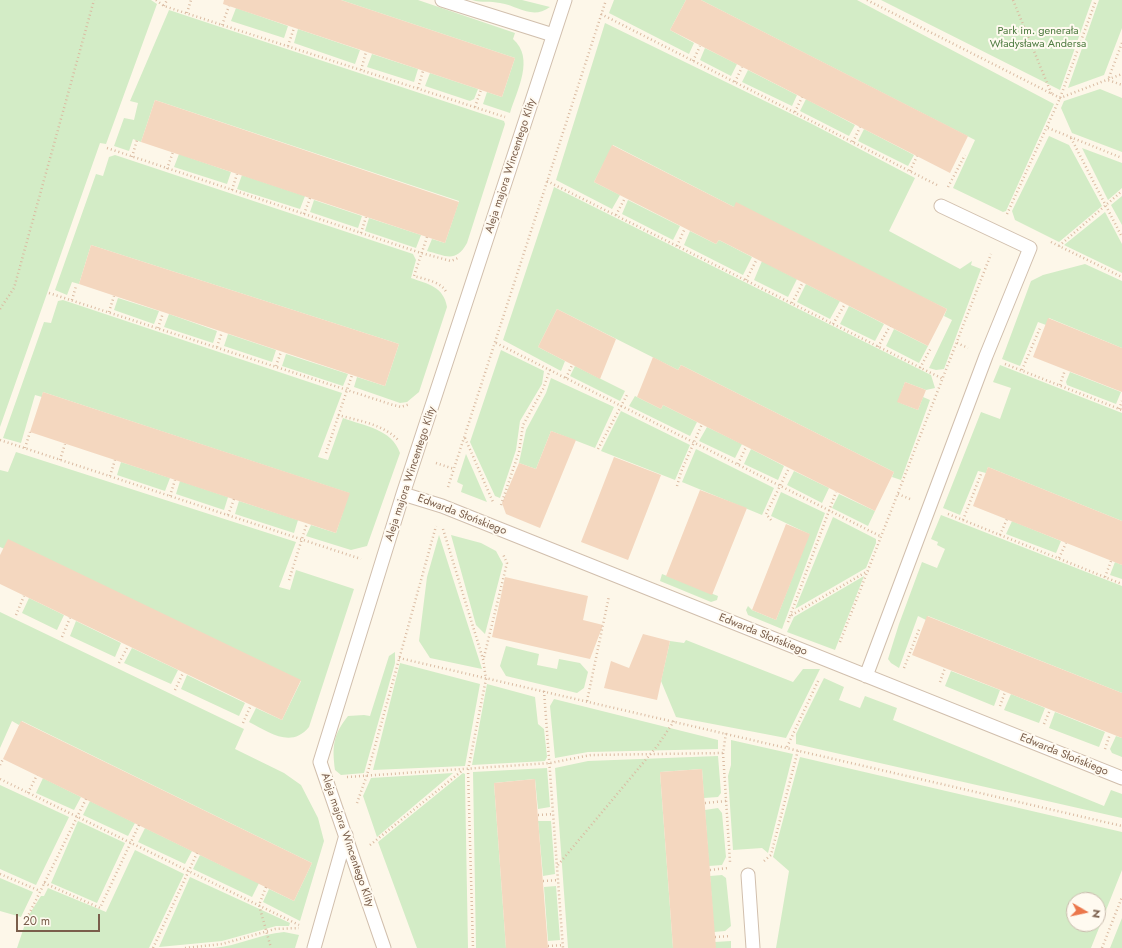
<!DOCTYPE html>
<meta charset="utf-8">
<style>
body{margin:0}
#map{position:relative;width:1122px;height:948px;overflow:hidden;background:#fdf7e9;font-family:Jost,sans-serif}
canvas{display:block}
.north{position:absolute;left:1066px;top:892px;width:40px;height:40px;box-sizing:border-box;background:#fffaf0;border:1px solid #cabcae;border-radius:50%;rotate:99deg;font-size:11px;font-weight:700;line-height:16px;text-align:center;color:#7a5e4b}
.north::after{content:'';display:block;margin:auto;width:14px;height:18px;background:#eb774b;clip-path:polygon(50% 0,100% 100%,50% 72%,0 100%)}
.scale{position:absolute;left:16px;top:914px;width:84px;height:18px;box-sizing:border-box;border:2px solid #7a5e4b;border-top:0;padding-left:5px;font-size:12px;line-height:14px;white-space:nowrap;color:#7a5e4b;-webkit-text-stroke:3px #fffaf0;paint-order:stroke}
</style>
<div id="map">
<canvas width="1122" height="948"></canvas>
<div class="north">N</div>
<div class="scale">20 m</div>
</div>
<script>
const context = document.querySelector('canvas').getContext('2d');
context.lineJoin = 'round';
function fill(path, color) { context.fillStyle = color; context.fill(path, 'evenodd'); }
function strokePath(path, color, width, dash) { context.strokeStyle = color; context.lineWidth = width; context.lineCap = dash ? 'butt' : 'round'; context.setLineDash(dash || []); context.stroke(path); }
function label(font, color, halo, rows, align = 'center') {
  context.font = font + ' Jost,sans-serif'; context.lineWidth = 4; context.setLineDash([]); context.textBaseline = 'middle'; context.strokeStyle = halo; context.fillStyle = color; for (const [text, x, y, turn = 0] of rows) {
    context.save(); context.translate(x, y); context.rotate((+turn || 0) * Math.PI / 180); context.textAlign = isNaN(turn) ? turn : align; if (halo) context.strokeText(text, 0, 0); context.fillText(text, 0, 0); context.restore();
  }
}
fill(new Path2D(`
 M0 0H151L157 4 106 144 100 143 0 427Z
 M341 0H418L515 33 513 39C535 58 517 90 510 113L483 104 487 92 502 97 515 58Z
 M472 0H522L550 7C532 20 519 6 500 3 490 1 482 3 472 0Z
 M614 0H686L670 30 694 43 689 54 609 13Z
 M701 0H857L1054 104 1006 211 1003 212 953 188 975 140Z
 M881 0H1092L1060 90Z
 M1099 0H1122V28L1104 75 1068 88Z
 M236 8 288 26 284 38 231 21Z
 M169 10 504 121 505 124 467 243C456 263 446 256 427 251L432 239 445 243 459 201 155 100 141 142 133 139 129 151 114 146 124 118 134 120 138 103 130 101Z
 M605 23 812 124 915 178 889 231 960 269 972 261 971 265 981 269 944 369 936 370 929 368 952 320 944 316 947 309 734 207 613 145 594 182 620 195 612 209 556 180Z
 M298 29 360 50 355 64 294 43Z
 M705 48 737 64 731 76 700 60Z
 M372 54 418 69 414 82 367 67Z
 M748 70 797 95 792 106 742 82Z
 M430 73 478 89 474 99 470 101 425 86Z
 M1100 89 1122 98V152L1072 133 1061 108 1064 101Z
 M806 99 855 125 849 136 800 111Z
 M864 129 914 155 908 166 858 141Z
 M1049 136 1069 145 1102 206 1059 242 1015 220 1012 211Z
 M1082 148 1122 163V188L1108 200Z
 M179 154 231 172 227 184 174 167Z
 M115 155 413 254 416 260 411 278C428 284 444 287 447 307L419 392 407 402 400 403 354 387 357 377 385 386 399 344 91 245 79 284 72 282 67 295 55 290 96 174 103 176 109 157Z
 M242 175 305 196 300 209 237 189Z
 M554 187 931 375 935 388 926 390 905 382 898 402 918 410 923 397 930 400 901 480 892 477 894 472 681 365 678 370 557 309 538 347 565 361 561 371 503 340Z
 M1122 196V225L1111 205Z
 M314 200 362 216 358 228 310 212Z
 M628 200 680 226 673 240 622 214Z
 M1105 212 1122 244V273L1064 245Z
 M369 218 421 235 416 248 365 231Z
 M690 231 716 244 719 240 752 257 743 275 684 245Z
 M762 261 797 279 788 297 754 280Z
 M1085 264 1122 281V348L1049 318 1046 325 1038 322 1020 366 1002 359 1031 281 1043 275Z
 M806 284 840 301 830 319 797 302Z
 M118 298 159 311 154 324 114 310Z
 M63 300 342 393 318 457 328 460 343 418C364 426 392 429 400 453L367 546 351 550 306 536 311 525 336 533 349 493 43 392 42 397 35 395 21 443 3 438 44 322 51 323 58 301Z
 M849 306 884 324 875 341 840 324Z
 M169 314 217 331 213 343 164 327Z
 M894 329 928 346 919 363 886 346Z
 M228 334 276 350 272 362 224 346Z
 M501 350 544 371 542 384 520 421 516 450 500 498 495 496 470 442Z
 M286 354 348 374 343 386 282 366Z
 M1000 365 1122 413V521L988 467 986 473 978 471 960 515 943 508 981 412 1000 419 1011 388 993 382Z
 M575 366 625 391 620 401 570 376Z
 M1070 372 1121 392 1116 404 1067 385 1066 382Z
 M551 378 614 407 595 448 551 431 536 469 519 463 526 430 546 393Z
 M635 396 661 409 663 405 697 422 690 436 629 406Z
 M621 411 690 445 675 480 601 451Z
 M707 427 742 444 735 458 699 441Z
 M696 449 774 488 762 515 682 482Z
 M751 449 784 466 778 480 744 464Z
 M16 452 296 542 279 587 290 590 296 570 354 589 309 727C291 749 269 732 249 722L256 708 282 720 301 681 0 547V470L8 472Z
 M466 454 487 502 461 492 463 485 457 482Z
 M121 462 170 478 165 491 117 475Z
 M794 471 829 488 822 503 787 485Z
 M180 481 228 497 224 510 176 494Z
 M781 492 825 513 782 629 748 615 746 610 748 606 752 610 776 620 809 534 771 516Z
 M839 494 875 511 868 526 832 508Z
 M239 501 298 520 294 533 235 514Z
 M941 515 1122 586V693L928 616 926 620 918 616 899 668 891 663 888 659 899 624 922 562 937 568 945 549 937 545 938 542 931 539Z
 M833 517 876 539V543L866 568 795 609Z
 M1012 521 1061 541 1056 553 1006 534Z
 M439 535 482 669 430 658 419 641 427 577Z
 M451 535 481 543 496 551 503 564 485 634 476 625Z
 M1115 562 1122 565V579L1110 575Z
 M662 574 718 596 717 600 711 602 660 581Z
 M864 576 835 650 787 632 794 617Z
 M29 598 64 615 57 630 22 613Z
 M0 612 244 729 235 749 284 773 301 785 318 818 324 841 300 921 263 902 269 889 294 901 312 863 22 721 19 725 12 721 0 748Z
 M76 621 121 643 115 657 70 636Z
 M686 640 793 682 803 669H820L786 738 676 717 661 681 670 641 684 643Z
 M506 646 539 654 537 665 557 669 559 659 580 663 588 672 584 688 577 693 506 676 500 666Z
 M132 648 178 670 171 684 124 663Z
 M395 652V663L364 773 341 775 335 770C332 746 333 735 348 716L364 715 370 716 389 656Z
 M400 663 480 684 465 766 373 770Z
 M951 671 1000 690 994 706 945 686Z
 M187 675 245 703 239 716 181 689Z
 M824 678 844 687 839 700 860 708 865 696 897 708 893 720 1104 806 1111 790 1122 794V818L796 744V734Z
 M487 684 535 697 538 724 544 729 547 757 545 761 472 765Z
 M1011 694 1045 708 1039 723 1004 710Z
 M554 699 718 740V749L588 752 555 758 550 706Z
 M1055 712 1105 732 1099 747 1049 728Z
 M1116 736 1122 738V757L1112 753 1110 749Z
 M731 740 793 754 768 853 762 848 733 850 728 776 731 765Z
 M718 756 721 793 718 797 704 798 702 769 660 772 673 948H568L555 768 588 761Z
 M800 757 1122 832V870L1091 948H776L789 871 773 857ZM1074 900H1098V924H1074Z
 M547 768 550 807 538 809 535 779 494 783 506 948H476L473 772Z
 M453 773 377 837 363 796 371 778Z
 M463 773 465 774V781L468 948H417L378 842Z
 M43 778 81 797 74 810 36 793Z
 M0 785 69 817 36 885 0 869Z
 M90 801 135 823 128 836 83 815Z
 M718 808 722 813 726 857 722 865 709 866 705 810Z
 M78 821 125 843 97 903 51 883Z
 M538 821H551L555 874 543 876Z
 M145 828 192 851 185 864 138 842Z
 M135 850 184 874 149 948H17L27 918 41 896H44L48 888 106 912Z
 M200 855 259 883 252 897 193 869Z
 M722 875 726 878 731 926 725 931 714 932 710 876Z
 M190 877 290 923 289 926H276L222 941 159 947Z
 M0 878 33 892 21 917 0 911Z
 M556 886 560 940 548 941 544 887Z
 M1122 918V948H1110Z
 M284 932 299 935 295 948H214C238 946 260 934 284 932Z
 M731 941V948H715V942Z`), '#d3ecc6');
fill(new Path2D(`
 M224 0H341L515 58 502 97 223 4Z
 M686 0H701L968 136 950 173 670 30Z
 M155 100 459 202 445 243 141 142Z
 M612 145 734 207 736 202 947 309 928 346 719 240 716 244 594 182Z
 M91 245 399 344 385 386 79 284Z
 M557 309 616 339 600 379 538 347Z
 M1048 318 1122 348V392L1033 357Z
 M653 357 678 370 681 365 894 472 875 511 663 405 661 409 637 397Z
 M905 382 926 390 918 410 897 402Z
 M43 392 350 493 336 533 30 432Z
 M551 431 576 440 540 528 506 514 502 503 519 463 536 469Z
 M614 457 661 475 628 560 581 542Z
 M988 467 1122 521V565L973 506Z
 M700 490 747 508 712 595 666 576Z
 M786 524 810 534 776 620 752 610Z
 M8 539 301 680 282 720 0 584V555Z
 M505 577 588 596 583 620 603 625 590 659 492 637Z
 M927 616 1122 693V738L912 655Z
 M643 634 670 641 657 700 604 688 611 661 629 668Z
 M21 721 312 863 294 901 3 759Z
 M702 769 716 948H673L660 772Z
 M535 779 548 948H506L494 783Z`), '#f4d7bf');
const service = new Path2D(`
 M442 0 553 35
 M403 494 442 506 1122 778
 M866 676 986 356 1030 248 941 206
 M748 875 753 948
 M314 948 346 835
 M384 948 320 762 403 494 565 0`);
strokePath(service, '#d1bfad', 15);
strokePath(new Path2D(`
 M156 0 164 6 505 117
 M867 0 1060 98 1122 74
 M1013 0 1052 95
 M164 6 167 0
 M187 13 191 0
 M601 14 937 185
 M222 25 229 6
 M1122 43 1108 80 1122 85
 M288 46 294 28
 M693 61 700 46
 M361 70 366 52
 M735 82 742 67
 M418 88 423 71
 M475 107 481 90
 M795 112 802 97
 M1048 128 1122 158
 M1071 138 1122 237
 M853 142 860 127
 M107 148 421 253 451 261 458 258
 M132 157 137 140
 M167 169 173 152
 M910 171 917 156
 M547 181 943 379
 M948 187 965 155
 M232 190 237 174
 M304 214 310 198
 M1007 214 1060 98 1096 0
 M616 215 625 198
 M361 233 366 217
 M427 237 414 276C424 279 442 282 446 292
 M1051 242 1122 277
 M677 246 685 228
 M1059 246 1122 191
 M746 280 757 259
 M49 293 393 405 401 407 410 404
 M72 300 76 286
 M792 303 803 282
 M0 309 14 288 94 0
 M109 312 114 296
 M833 324 845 304
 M158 328 163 313
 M496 343 882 537
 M957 343 968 348
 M217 347 222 332
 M878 347 890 326
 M1005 364 1122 410
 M276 366 281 352
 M920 368 931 348
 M1022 370 1040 328
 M566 378 572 365
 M1060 385 1065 370
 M1119 409 1122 401
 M338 415C359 421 383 424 398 440
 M465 438 493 502
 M0 440 361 559
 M25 448 30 432
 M598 449 628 393
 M326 453 352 375
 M60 460 65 444
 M436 463 454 469
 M738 464 746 447
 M110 476 115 460
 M677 486 681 472 702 424
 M448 487 606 0
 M898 494 910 499
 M170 496 175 480
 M501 505 519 452 523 425 543 389 550 370
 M948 514 1122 584
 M228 515 234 499
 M771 520 766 514 789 468
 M963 520 981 474
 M443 529 483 659 486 679 468 770 473 948
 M1000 535 1007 519
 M1059 558 1066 543
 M1105 577 1111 561
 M289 580 307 523
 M16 615 24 596
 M790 616 836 492
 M788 622 790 616 868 571
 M62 637 70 618
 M840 642 991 254
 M484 657 507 563 503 554
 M399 658 1122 826
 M119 663 128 646
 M904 668 920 627
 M940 682 945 668
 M175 690 183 673
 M544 691 563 948
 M587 701 609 596
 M1000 706 1005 692
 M243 723 251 705
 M1044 724 1050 710
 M787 747 819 679
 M1105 749 1110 734
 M723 753 730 862
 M0 765 3 759
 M347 777 550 763 591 755 723 753 726 733
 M0 779 299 925
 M28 793 37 775
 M357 803 367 775 436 526
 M705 803 726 801
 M538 815 554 814
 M370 845 463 770
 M764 861 771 855 798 750
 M558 865 658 745 674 721
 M710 870 728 868
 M0 874 40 891
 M543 881 558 880
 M44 883 100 908 139 825
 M266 887 259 905 271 948
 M27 918 86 799
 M715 937 731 936
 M548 946 563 945
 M153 948 197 853
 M185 948 222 944 275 929 299 928
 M1102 948 1122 897`), '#dabba2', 2.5, [1, 3]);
strokePath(service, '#fff', 13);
label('11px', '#4d7a3f', '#fffaf0', [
 ["Park im. generała",1038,31],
 ["Władysława Andersa",1038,44]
]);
label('11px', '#7a5e4b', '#fffaf0', [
 ["Aleja majora Wincentego Klity",511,166,-72],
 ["Aleja majora Wincentego Klity",411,474,-72],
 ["Edwarda Słońskiego",462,515,21],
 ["Edwarda Słońskiego",763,635,22],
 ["Edwarda Słońskiego",1064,755,22],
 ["Aleja majora Wincentego Klity",347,840,71]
]);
</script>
